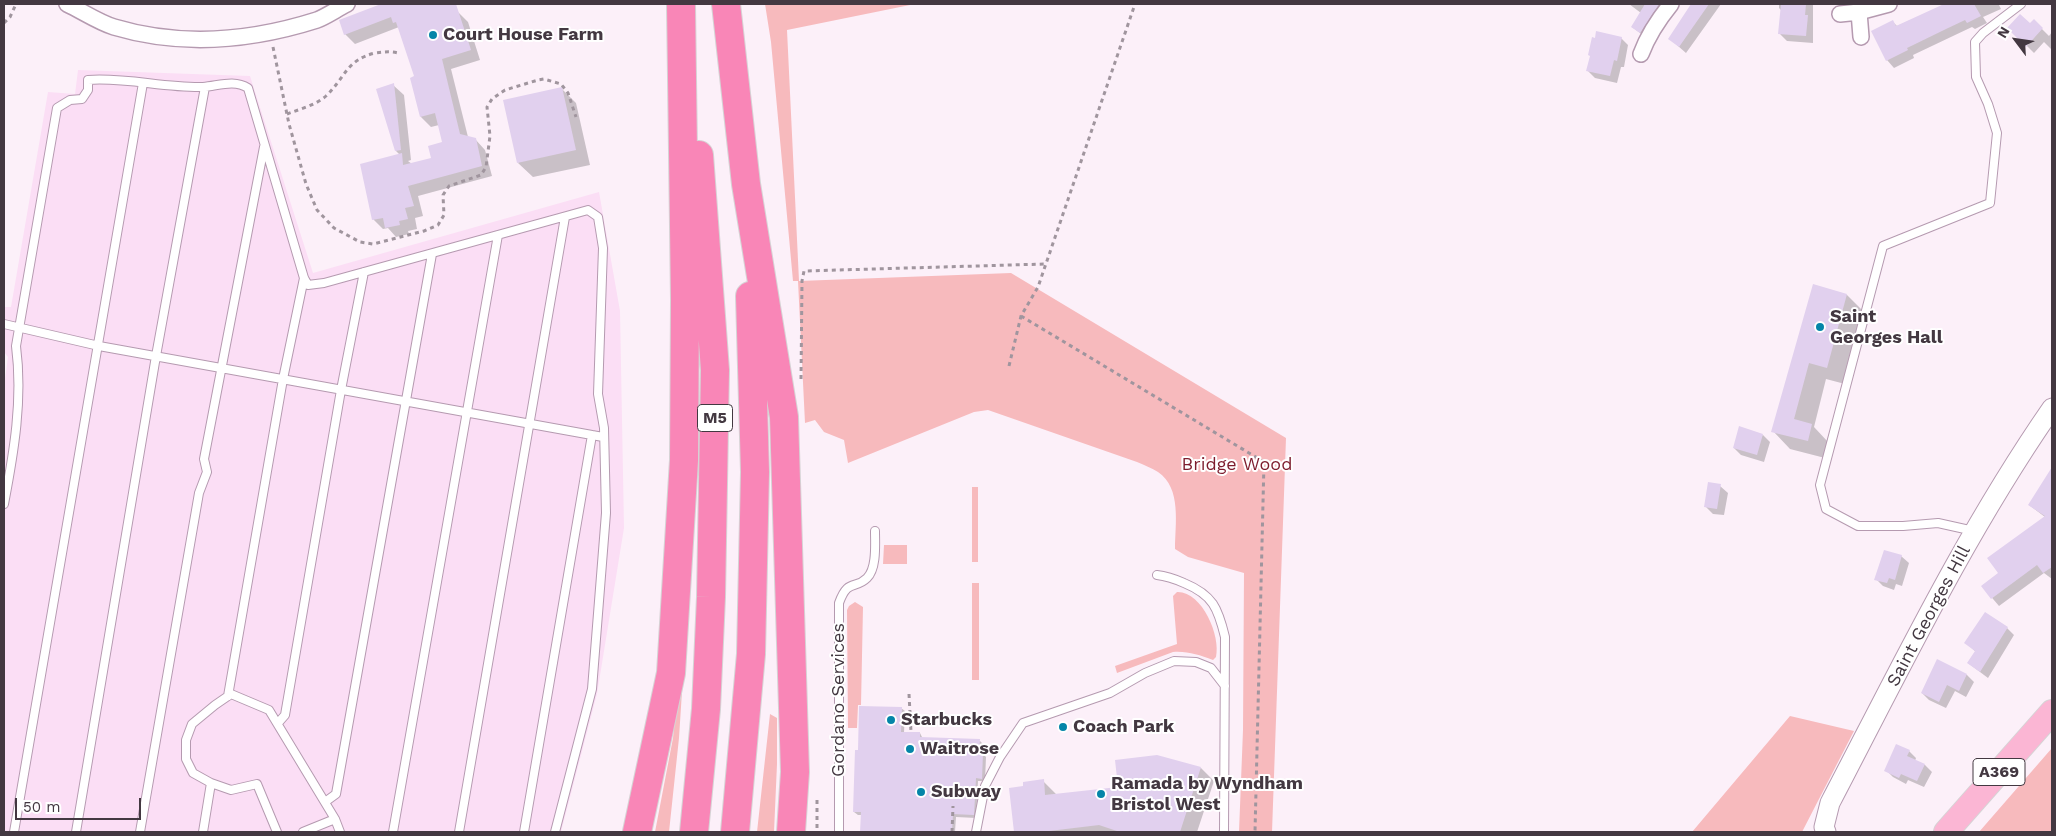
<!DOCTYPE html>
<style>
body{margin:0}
#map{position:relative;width:2056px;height:836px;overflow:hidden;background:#fcf0f9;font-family:"Work Sans",sans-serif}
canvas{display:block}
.frame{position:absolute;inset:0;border:5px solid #433841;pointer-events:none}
.north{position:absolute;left:1991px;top:15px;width:50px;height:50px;-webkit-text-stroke:4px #fff;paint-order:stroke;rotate:301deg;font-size:14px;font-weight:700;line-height:20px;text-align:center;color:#433841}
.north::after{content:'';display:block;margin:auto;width:18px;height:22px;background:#433841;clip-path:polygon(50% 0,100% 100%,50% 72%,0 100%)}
.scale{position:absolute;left:15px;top:798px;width:126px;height:22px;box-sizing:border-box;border:2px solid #433841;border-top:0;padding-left:6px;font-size:15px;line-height:18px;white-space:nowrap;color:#433841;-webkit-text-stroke:4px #fff;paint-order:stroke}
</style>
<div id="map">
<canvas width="2056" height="836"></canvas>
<div class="frame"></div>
<div class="north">N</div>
<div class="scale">50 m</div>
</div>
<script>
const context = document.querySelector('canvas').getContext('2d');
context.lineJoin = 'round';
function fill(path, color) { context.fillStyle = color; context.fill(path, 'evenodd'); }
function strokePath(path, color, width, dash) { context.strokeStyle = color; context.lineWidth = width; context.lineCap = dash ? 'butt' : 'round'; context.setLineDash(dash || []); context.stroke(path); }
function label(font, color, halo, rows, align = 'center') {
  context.font = font + ' "Work Sans",sans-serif'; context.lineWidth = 4; context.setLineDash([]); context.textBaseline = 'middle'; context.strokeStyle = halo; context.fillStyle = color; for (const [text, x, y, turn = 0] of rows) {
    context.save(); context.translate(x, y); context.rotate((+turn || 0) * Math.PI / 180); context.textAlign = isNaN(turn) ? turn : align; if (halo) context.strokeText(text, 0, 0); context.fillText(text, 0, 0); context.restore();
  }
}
fill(new Path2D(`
 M78 70 250 76 313 273 599 192 620 311 624 528 597 694 561 832H4V386L8 357 4 352V307H11L48 92 75 94Z`), '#fbdef5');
fill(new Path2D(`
 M765 4H915L787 30 799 281 1011 273 1286 438 1272 832H1239L1243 730 1244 573 1188 557 1175 549C1175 525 1182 488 1158 472 1152 468 1144 465 1137 462L988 410 974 412 848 463 844 440 824 432 815 420 805 423 798 281H793L771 42Z
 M972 487H978V562H972Z
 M884 545H907V564H883Z
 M972 583H979V680H972Z
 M1177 592C1202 591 1221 636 1216 657L1213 660C1199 655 1188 651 1173 652L1117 673 1115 666 1177 644 1173 596Z
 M855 602 863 607 861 705H858L857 728H848L847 610 849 606Z
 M683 676 679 738 669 832H655L673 738 679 677Z
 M770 714 777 718V764L774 832H757Z
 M1790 716 1854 731 1802 832H1692Z
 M2052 748V832H1979Z`), '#f7babd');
fill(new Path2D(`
 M385 4H450L454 14 458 12 468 22 480 60 451 69 468 137 475 139 485 150 492 176 418 196 423 216 415 218 417 229 408 231 409 234 396 237 388 228 383 229 373 219 400 155 396 151 393 85 404 95 411 160 408 161 412 164 432 159 443 143 439 125 431 127 421 117 412 78 415 77 399 27 355 44 345 34 340 21Z
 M1629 4H1670L1648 39 1632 27 1641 13Z
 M1693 4H1721L1686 53 1670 39Z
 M1779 4H1813V43L1787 41 1780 34 1782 11 1779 8Z
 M1947 4 1952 6 1956 4H2000L1999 5 2001 9 1983 17 1987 23 1975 29 1972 27 1953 36 1913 55 1914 58 1894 68 1887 60 1893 22 1897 26Z
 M2034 21 2049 36 2052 32V50L2044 42 2034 53 2009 28 2030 25Z
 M1621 38 1628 45 1624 67H1621L1617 83 1595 78 1588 71 1596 39Z
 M562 89 576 103 590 165 533 177 518 163Z
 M1814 286 1847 295 1864 312 1845 384 1826 379 1814 427 1829 443 1825 458 1790 449 1773 431Z
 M1763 435 1770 442 1764 462 1741 455 1734 448Z
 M2052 475V579L2044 573 1999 606 1982 586 1999 573 2045 517 2029 505Z
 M1720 486 1728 493 1724 515 1713 514 1706 507Z
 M1901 556 1909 563 1902 586 1896 584 1894 590 1883 586 1876 579Z
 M2007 628 2014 635 1988 678 1968 663 1976 652 1966 643Z
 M1937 661 1967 675 1974 682 1966 697 1955 691 1946 708 1929 700 1922 693Z
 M901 708 905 711 904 733H920L923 739 980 741 983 744 982 753 986 757 985 781H978L976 818 956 817 955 832H861L862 815H858L854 812 859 752Z
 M1909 751 1916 758 1915 761 1925 765 1932 772 1924 787 1908 780 1906 784 1893 777 1886 770Z
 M1201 768 1214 781 1197 832H1015L1010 789 1025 787 1043 781 1057 795 1120 788Z`), '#0003');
fill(new Path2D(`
 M381 4H456L471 50 442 59 460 134 476 138 482 166 408 186 414 206 405 208 408 219 399 221 400 225 385 228 383 218 372 220 360 164 402 153 403 165 431 158 428 146 442 142 435 113 420 117 410 78 414 76 396 22 393 23 391 17 344 35 339 20Z
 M1645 4H1659L1640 33 1631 27Z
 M1691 4H1709L1679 47 1668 39Z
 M1781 4H1806L1805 15H1808L1806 36 1778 34Z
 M1944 4H1974L1981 16 1967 23 1965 20 1946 29 1907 48 1908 50 1886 61 1871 31 1893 20 1896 26Z
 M2020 14 2030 23 2034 19 2043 28 2026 47 2007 28Z
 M1596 31 1622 37 1617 61 1614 60 1610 76 1586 71 1590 56 1588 55 1592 37 1595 38Z
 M394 83 401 150 395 151 376 89Z
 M562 87 576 150 517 163 503 100Z
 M1813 284 1847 294 1827 368 1809 363 1794 419 1812 424 1808 441 1771 432Z
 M1739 426 1763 434 1757 455 1733 448Z
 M2052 467V567L2043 573 2037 565 1991 599 1981 586 1998 573 1987 558 2045 516 2028 505Z
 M1708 482 1721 484 1717 509 1704 507Z
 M1884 550 1902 555 1895 580 1889 578 1887 583 1874 580Z
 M1985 612 2008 627 1980 672 1967 663 1975 651 1964 643Z
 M1937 659 1967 674 1959 691 1947 685 1939 702 1921 693Z
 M859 706 902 707 901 732H920V737L980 739 979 752H983L982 779 976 778 974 815 953 814 952 832H860L861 812H853L855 750H858Z
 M1896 744 1910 750 1907 756 1925 764 1917 781 1901 774 1899 778 1884 771Z
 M1157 755 1201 767 1180 832H1120L1099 825 1049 831 1050 832H1014L1009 788 1023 786V782L1044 779 1045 795 1118 787 1115 760Z`), '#e1d0ee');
const service = new Path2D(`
 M4 324 99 346 603 437
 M4 504C14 452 23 399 16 346L57 108 70 100 82 99 88 90V80C126 77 164 88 203 87 218 86 234 79 248 88L304 278 308 285 324 283 588 210 598 217 603 248 598 394 604 428 606 513 592 689 555 832
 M1974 531 1938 523 1903 526H1858L1826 509 1820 485 1883 246 1990 203 1997 133 1988 104 1976 77 1975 42 1983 33 2021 4
 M1157 575C1167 576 1175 579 1184 583 1213 595 1218 608 1225 637L1224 832
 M228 696 283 379 304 278
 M278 723 285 715 341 390 364 272
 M325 802 336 794 432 254
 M14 832 143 83
 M76 832 156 356 205 87
 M140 832 199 493 207 472 204 459 264 147
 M203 832 211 783
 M277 832 257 784 231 790 211 783 193 773 186 759V740L192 724 215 705 231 694 269 710 335 819 340 832
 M303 832 335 819
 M393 832 498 235
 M459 832 565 217
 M524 832 592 435
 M839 832V603C848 578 855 590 867 578 877 568 875 544 875 531
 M976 832 985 786 1000 757 1023 723 1110 693 1145 673 1174 661 1196 662 1211 668 1225 686`);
const minor = new Path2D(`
 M67 4C82 11 98 22 114 27 181 47 251 41 317 20 327 16 337 9 347 4
 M1859 12 1861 37
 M1840 14 1859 12 1889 4
 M1641 54C1648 35 1658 20 1671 4`);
const tertiary = new Path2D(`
 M1826 832 1824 827 1830 803C1900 669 1966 532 2052 408`);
const primary = new Path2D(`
 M1946 832 2052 712`);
const motorway = new Path2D(`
 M726 4 746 184 784 417 795 772 791 832
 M637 832 671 673 684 460 685 300 681 4
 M694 832 706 709 711 597 715 370 699 155
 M735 832 751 654 755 472 750 296`);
strokePath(service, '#b59ab0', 10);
strokePath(minor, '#b59ab0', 18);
strokePath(tertiary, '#b59ab0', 21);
strokePath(primary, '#d6d3d5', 26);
strokePath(motorway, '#d6d3d5', 30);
strokePath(new Path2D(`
 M4 23 10 17 16 4
 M273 47 289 124 306 184 317 210 334 228 360 242 373 244 424 231 438 225 444 215 443 195 449 186 481 175 486 167 490 136 487 107 492 99 505 90 538 80 544 79 561 84 568 93 576 117
 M287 114C300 109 316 105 326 96 345 78 346 60 375 53 383 52 390 51 398 53
 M1021 316 1264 462 1255 832
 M1009 366 1021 316 1038 287 1135 4
 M801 379 802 281 804 271 1045 264
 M909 694 911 732
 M817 800V832
 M952 832 953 806`), '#a0959e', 3, [4, 4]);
strokePath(service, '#fff', 8);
strokePath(minor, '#fff', 15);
strokePath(tertiary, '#fff', 19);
strokePath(primary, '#fbb6d4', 24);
strokePath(motorway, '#f986b7', 28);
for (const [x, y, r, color] of [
 [433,35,5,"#0485a8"],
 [1820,327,5,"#0485a8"],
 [891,720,5,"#0485a8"],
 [1063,727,5,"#0485a8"],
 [910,749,5,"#0485a8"],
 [921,792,5,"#0485a8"],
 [1101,794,5,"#0485a8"]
]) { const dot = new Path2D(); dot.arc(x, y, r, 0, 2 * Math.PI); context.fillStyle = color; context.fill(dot); strokePath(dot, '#fff', 2); }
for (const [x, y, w] of [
 [715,418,35],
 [1999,772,52]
]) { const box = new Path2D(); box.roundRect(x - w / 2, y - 13.5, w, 27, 4); context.fillStyle = '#fff'; context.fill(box); strokePath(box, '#433841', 1); }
label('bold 16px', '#433841', null, [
 ["M5",715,418],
 ["A369",1999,772]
]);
label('bold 18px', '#433841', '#fff', [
 ["Court House Farm",443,35],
 ["Saint",1830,317],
 ["Georges Hall",1830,338],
 ["Starbucks",901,720],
 ["Coach Park",1073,727],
 ["Waitrose",920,749],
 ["Ramada by Wyndham",1111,784],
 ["Bristol West",1111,805],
 ["Subway",931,792]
], 'left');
label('18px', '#7d1c2d', '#fff', [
 ["Bridge Wood",1237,465]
]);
label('18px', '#433841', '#fff', [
 ["Saint Georges Hill",1929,616,-62],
 ["Gordano Services",839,700,-90]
]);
</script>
